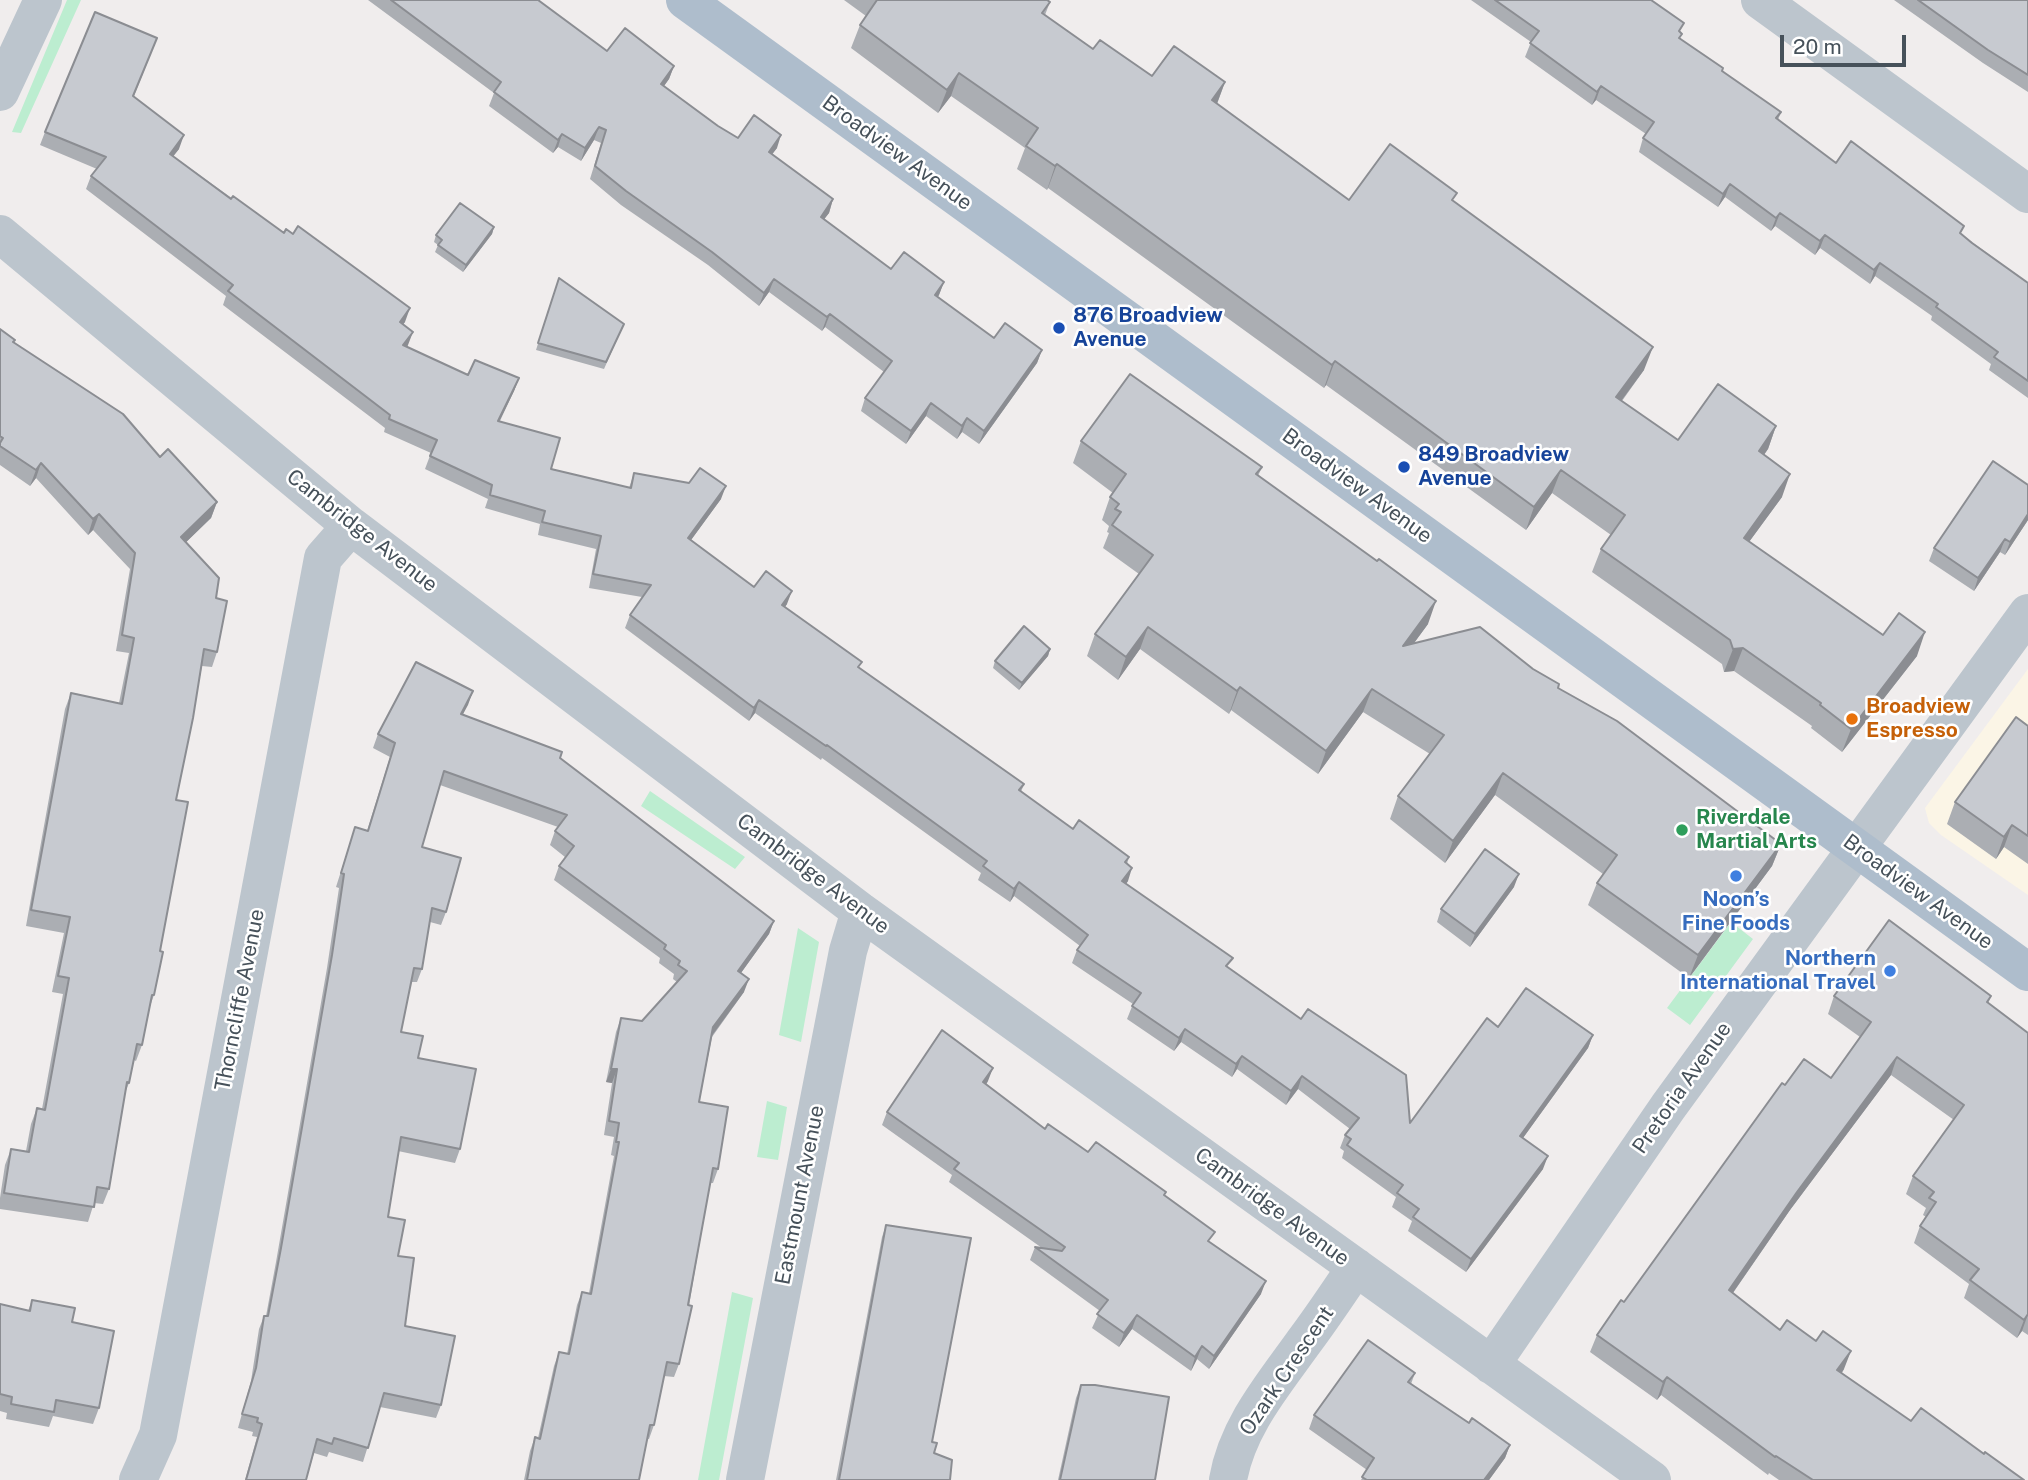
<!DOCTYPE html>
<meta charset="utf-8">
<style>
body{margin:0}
#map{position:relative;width:2028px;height:1480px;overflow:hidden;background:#f0eded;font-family:"Public Sans",sans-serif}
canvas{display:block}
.scale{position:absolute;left:1780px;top:35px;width:126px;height:32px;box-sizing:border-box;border:4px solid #46515a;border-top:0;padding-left:9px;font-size:21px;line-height:24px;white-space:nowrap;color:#46515a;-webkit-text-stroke:5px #fff;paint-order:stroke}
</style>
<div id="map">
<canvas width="2028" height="1480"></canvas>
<div class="scale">20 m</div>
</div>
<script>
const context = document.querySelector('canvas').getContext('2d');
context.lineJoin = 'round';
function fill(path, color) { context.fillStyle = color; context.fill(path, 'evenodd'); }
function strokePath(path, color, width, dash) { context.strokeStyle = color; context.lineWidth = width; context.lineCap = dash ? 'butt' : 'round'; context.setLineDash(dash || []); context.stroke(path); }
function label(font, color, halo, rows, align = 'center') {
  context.font = font + ' "Public Sans",sans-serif'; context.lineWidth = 5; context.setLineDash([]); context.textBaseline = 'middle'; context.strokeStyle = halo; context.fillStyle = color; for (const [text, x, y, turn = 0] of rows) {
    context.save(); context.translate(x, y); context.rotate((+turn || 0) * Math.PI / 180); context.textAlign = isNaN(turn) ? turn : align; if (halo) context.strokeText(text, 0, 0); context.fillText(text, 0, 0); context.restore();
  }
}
fill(new Path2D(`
 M2028 669V895L1941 835 1929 823 1925 808Z`), '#fbf5e6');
fill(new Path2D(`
 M67 0H81L21 133 12 132Z
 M650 791 745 857 735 869 641 806Z
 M1731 922 1753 939 1690 1025 1667 1008Z
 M798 928 819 942 801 1042 779 1035Z
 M767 1101 787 1107 778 1160 757 1157Z
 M732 1292 753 1298 719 1480H698Z`), '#bcedd0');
strokePath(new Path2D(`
 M1760 0 2028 194
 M0 92 43 0
 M0 234 351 526 860 911 1652 1480
 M1491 1365 1668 1107 2028 613
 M138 1480 158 1435 323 558 351 526
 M745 1480 848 951 860 911
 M1228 1480C1237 1427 1273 1385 1303 1343 1322 1318 1339 1292 1356 1267`), '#bcc5cd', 38);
strokePath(new Path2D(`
 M685 0 2028 972`), '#aebdcc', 38);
fill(new Path2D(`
 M368 0H538L607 51 674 66 669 79 664 86 718 126 738 138 777 148 772 154 833 199 829 213 824 219 891 269 944 282 938 297 994 338 1042 350 1037 363 979 444 962 432 957 439 926 416 906 444 861 411 865 398 884 372 825 327 822 331 769 292 759 306 708 265 621 205 590 179 601 143 594 140 581 161 558 147 553 153 489 106 494 93Z
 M844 0H1047L1050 2 1045 15 1093 49 1152 76 1225 82 1217 104 1349 200 1454 201 1644 370 1622 401 1678 440 1776 426 1768 449 1764 455 1782 497 1749 542 1883 635 1917 656 1842 752 1811 728 1812 726 1734 671 1724 672 1722 664 1592 572 1601 549 1611 535 1552 493 1526 530 1326 385 1324 388 1048 188 1047 190 1017 169 1025 148 951 96 938 113 851 48 860 25 866 16Z
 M1471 0H1651L1681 33 1680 39 1722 72 1781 112 1778 120 1836 163 1961 234 2028 283V398L1989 370 1991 364 1931 320 1932 316 1875 276 1870 284 1820 248 1815 255 1775 226 1771 231 1725 197 1718 207 1639 152 1643 138 1646 134 1596 100 1592 105 1525 57 1531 42Z
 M1894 0H2028V92L1983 63Z
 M152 51 134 96 179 149 173 156 405 322 403 324 408 345 407 347 468 375 519 378 514 391 500 421 551 469 629 488 634 473 721 499 691 540 754 587 787 604 785 607 860 668 1024 784 1021 792 1073 829 1129 857 1127 864 1128 881 1126 884 1230 969 1410 1123 1498 1027 1593 1035 1588 1048 1523 1138 1543 1169 1466 1272 1408 1231 1412 1221 1392 1207 1396 1197 1342 1158 1344 1151 1340 1148 1345 1135 1350 1129 1298 1089 1286 1105 1237 1069 1232 1077 1181 1042 1174 1051 1127 1019 1133 1004 1072 963 1077 950 1080 946 1014 896 1010 902 978 880 981 873 822 758 821 760 755 713 749 721 625 628 630 615 642 597 589 588 596 549 538 535 540 524 485 508 488 499 425 469 431 453 384 432 385 428 223 305 226 296 86 189 91 176 97 169 40 145 45 132Z
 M494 227 492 234 463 272 435 252 438 245 434 242 436 235Z
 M559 278 621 331 604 369 536 350Z
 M0 329 14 342 217 502 211 518 186 542 216 598 217 652 212 667 202 666 176 800 154 995 149 1009 142 1045 136 1061 134 1060 129 1083 125 1093 109 1189 103 1204 94 1203 88 1222 0 1209V1198L5 1165 11 1149 26 1151 31 1124 37 1108 42 1109 63 994 52 992 64 933 26 926 65 709 71 693 119 703 129 653 116 651 130 569 93 530 88 535 36 478 30 486 0 465Z
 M1081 441 1262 467 1258 476 1428 624 1414 643 1558 688 1781 844 1772 866 1689 978 1588 905 1597 883 1603 874 1495 795 1445 863 1390 819 1398 796 1430 754 1363 712 1318 774 1231 710 1229 714 1140 649 1118 680 1087 656 1095 634 1139 574 1103 548 1109 533 1107 532 1109 526 1102 520 1110 497 1113 493 1073 463Z
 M2028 485V520L2005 555 2000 552 1974 591 1929 561 1934 548Z
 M1050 649 1048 656 1019 690 993 668 995 661Z
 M473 691 463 714 560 758 774 921 769 934 741 973 744 992 712 1037 699 1102 718 1169 713 1183H710L679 1364 674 1377 664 1376 654 1425 649 1439H647L639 1480H524L530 1451 535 1437 538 1438 554 1366 559 1352 567 1354 577 1305 582 1292 589 1293 614 1156 611 1155 614 1137 604 1135 612 1083 606 1082 616 1032 621 1018 642 1021 677 982 673 979 674 974 659 963 660 958 554 880 559 866 565 857 550 845 555 831 558 827 440 785 422 847 446 912 441 925 430 922 422 969 417 982H411L401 1032 418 1058 460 1149 455 1163 398 1151 388 1217 398 1256 405 1326 441 1405 436 1418 380 1407 363 1462 329 1452 327 1457 314 1453 306 1480H245L257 1437 252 1436 253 1432 238 1428 251 1381 259 1329 264 1316H266L276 1262 327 968 339 888 336 887 355 827 367 831 390 757 373 748 378 734Z
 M2028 726V864L2004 847 1996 859 1947 824 1955 802Z
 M1514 887 1470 947 1437 922 1441 909Z
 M1834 996H1991L1988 1004 2028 1033V1335L2022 1331 2017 1338 1964 1298 1969 1284 1914 1243 1920 1226 1926 1217 1923 1215 1926 1208 1906 1194 1913 1176 1954 1120 1891 1075 1790 1210 1733 1293 1780 1330 1844 1369 1842 1373 1911 1421 1984 1454 2024 1480H1779L1769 1473 1768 1475 1661 1395 1657 1400 1590 1352 1597 1335 1624 1302 1785 1085 1831 1078 1860 1037 1828 1014Z
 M988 1081 986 1085 1045 1129 1088 1152 1164 1196 1261 1294 1209 1369 1197 1359 1191 1371 1132 1329 1119 1347 1092 1328 1100 1311 1030 1260 1035 1247 1042 1248 949 1182 952 1175 882 1125 887 1112Z
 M886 1225 934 1453 950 1480H836L882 1237Z
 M32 1300 72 1322 99 1408 93 1424 53 1416 49 1427 6 1419 7 1413 0 1411V1304L28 1311Z
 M1415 1373 1411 1384 1469 1423 1510 1445 1505 1458 1489 1480H1361L1367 1470 1309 1429 1314 1415Z
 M1081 1385 1155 1480H1058L1076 1398Z`), '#abaeb3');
fill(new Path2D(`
 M674 66 669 79 656 97 661 84Z
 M959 73 951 96 938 113 947 90Z
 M1225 82 1216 106 1212 100Z
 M1601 86 1596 100 1592 105 1597 92Z
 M599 127 594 140 581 161 585 148Z
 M562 134 558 147 553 153 558 140Z
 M184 135 179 149 165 167 170 154Z
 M781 135 777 148 764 165 769 152Z
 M1057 164 1048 188 1047 190 1055 166Z
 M1730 184 1725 197 1718 207 1723 194Z
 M833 199 829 213 816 230 821 217Z
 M1780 213 1775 226 1771 231 1776 218Z
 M494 227 492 234 463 272 466 265Z
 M1825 235 1820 248 1815 255 1820 241Z
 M1880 263 1875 276 1870 284 1874 270Z
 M774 279 769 292 759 306 764 293Z
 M944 282 939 295 930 308 935 295Z
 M410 308 405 322 395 335 400 322Z
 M830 314 825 327 822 331 827 317Z
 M413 332 408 345 398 358 403 345Z
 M1653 347 1644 370 1607 420 1616 397Z
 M1042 350 1037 363 979 444 984 431Z
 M1335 361 1326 385 1324 388 1332 365Z
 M519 378 514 391 493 434 498 421Z
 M931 403 926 416 906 444 911 431Z
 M967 418 962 432 957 439 962 426Z
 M1776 426 1768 449 1750 474 1759 451Z
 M41 463 36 478 30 486 36 470Z
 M1561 470 1552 493 1526 530 1534 507Z
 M1790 474 1782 497 1735 561 1744 538Z
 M726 486 721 499 683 551 688 538Z
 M217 502 211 518 175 553 181 537Z
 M99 514 93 530 88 535 93 519Z
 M2028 514V520L2005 555 2010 542Z
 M2005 539 2000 552 1974 591 1978 578Z
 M792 591 787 604 777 618 782 605Z
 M1436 601 1428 624 1395 669 1403 646Z
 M1148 627 1140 649 1118 680 1126 657Z
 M1925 632 1917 656 1842 752 1851 729Z
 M1743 648 1734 671 1724 672 1733 649Z
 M1050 649 1048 656 1019 690 1022 683Z
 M1240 687 1231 710 1229 714 1237 691Z
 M1372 689 1363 712 1318 774 1326 751Z
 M473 691 468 705 456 727 461 714Z
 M759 700 755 713 749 721 754 708Z
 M1503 773 1495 795 1445 863 1453 841Z
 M2012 825 2004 847 1996 859 2004 837Z
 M1781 844 1772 866 1689 978 1698 955Z
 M1132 868 1128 881 1118 895 1122 881Z
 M1519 874 1514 887 1470 947 1475 934Z
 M1019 882 1014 896 1010 902 1014 889Z
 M774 921 769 934 733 984 738 971Z
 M749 979 744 992 708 1041 713 1027Z
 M1185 1029 1181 1042 1174 1051 1179 1038Z
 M1593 1035 1588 1048 1515 1149 1520 1136Z
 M1242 1056 1237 1069 1232 1077 1236 1064Z
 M1897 1057 1891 1075 1790 1210 1723 1307 1729 1290 1797 1192Z
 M993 1068 988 1081 978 1096 983 1082Z
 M611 1069H617L612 1083 606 1082Z
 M1302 1076 1298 1089 1286 1105 1291 1091Z
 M1548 1156 1543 1169 1466 1272 1471 1259Z
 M1266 1281 1261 1294 1209 1369 1214 1356Z
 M2028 1314 2022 1331 2017 1338 2024 1320Z
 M1137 1315 1132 1329 1119 1347 1124 1333Z
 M1202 1346 1197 1359 1191 1371 1195 1357Z
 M1851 1351 1844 1369 1831 1388 1837 1370Z
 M1667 1377 1661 1395 1657 1400 1663 1382Z
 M1510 1445 1505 1458 1489 1480H1484Z`), '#8b8d92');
const building = new Path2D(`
 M391 0H538L607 51 625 28 674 66 661 84 718 126 738 138 754 115 781 135 769 152 833 199 821 217 891 269 904 252 944 282 935 295 994 338 1005 323 1042 350 984 431 967 418 962 426 931 403 911 431 865 398 892 361 830 314 827 317 774 279 764 293 712 252 626 191 595 166 606 130 599 127 585 148 562 134 558 140 494 92 501 82Z
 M877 0H1047L1050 2 1042 13 1093 49 1100 40 1152 76 1174 46 1225 82 1212 100 1349 200 1390 144 1457 193 1452 200 1653 347 1616 397 1678 440 1718 384 1776 426 1759 451 1790 474 1744 538 1883 635 1899 613 1925 632 1851 729 1820 705 1821 703 1743 648 1733 649 1730 640 1601 549 1625 515 1561 470 1534 507 1335 361 1332 365 1057 164 1055 166 1026 146 1038 128 959 73 947 90 860 25Z
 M1495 0H1651L1684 23 1679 31 1682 34 1679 38 1723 68 1722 71 1781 112 1776 118 1836 163 1851 141 1964 226 1960 233 1972 243 2028 283V381L1994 357 1998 352 1936 307 1938 304 1880 263 1874 270 1825 235 1820 241 1780 213 1776 218 1730 184 1723 194 1643 138 1654 122 1601 86 1597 92 1530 43 1539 31Z
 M1918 0H2028V75L1988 50Z
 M95 12 157 38 133 96 184 135 170 154 231 199 233 196 284 233 286 229 293 234 298 226 410 308 400 322 413 332 403 345 468 375 475 360 519 378 498 421 560 438 551 469 631 488 634 473 689 483 700 468 726 486 688 538 754 587 766 571 792 591 782 605 862 662 858 667 1024 784 1019 790 1073 829 1079 820 1129 857 1125 862 1132 868 1122 881 1233 958 1226 966 1301 1019 1308 1009 1406 1075 1410 1123 1487 1018 1498 1027 1526 988 1593 1035 1520 1136 1548 1156 1471 1259 1413 1217 1419 1209 1397 1193 1403 1185 1347 1145 1351 1139 1345 1135 1359 1118 1302 1076 1291 1091 1242 1056 1236 1064 1185 1029 1179 1038 1132 1006 1141 993 1077 950 1088 935 1019 882 1014 889 983 866 987 861 827 745 826 746 759 700 754 708 630 615 651 585 593 574 601 536 542 522 545 511 490 495 492 485 430 456 437 440 389 419 390 415 228 291 233 285 91 176 106 157 45 132Z
 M460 203 494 227 466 265 438 245 442 240 436 235Z
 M559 278 624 324 606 362 538 343Z
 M0 329 15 340 13 342 123 414 160 457 168 449 217 502 181 537 219 578 216 598 227 601 217 652 204 649 193 718 176 800 188 802 160 951 163 952 154 995H152L142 1045 137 1044 129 1083 127 1082 109 1189 97 1187 94 1207 4 1193 11 1149 29 1152 37 1108 45 1110 69 978 58 976 70 917 31 910 71 693 122 704 134 638 122 635 135 553 99 514 93 519 41 463 36 470 0 446V443L3 438 0 436Z
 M1130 374 1262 467 1256 474 1377 561 1379 559 1436 601 1403 646 1480 627 1533 669 1559 684 1558 688 1617 721 1781 844 1698 955 1597 883 1617 855 1503 773 1453 841 1398 796 1444 735 1372 689 1326 751 1240 687 1237 691 1148 627 1126 657 1095 634 1153 555 1112 525 1121 512 1115 509 1119 504 1110 497 1126 474 1081 441Z
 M1993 461 2028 485V514L2010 542 2005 539 1978 578 1934 548Z
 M1024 626 1050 649 1022 683 995 661Z
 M416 662 473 691 461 714 562 752 560 758 774 921 738 971 749 979 713 1027 699 1102 728 1107 718 1169 713 1168 688 1305 692 1306 679 1364 667 1362 654 1425H650L639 1480H527L535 1437 540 1439 559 1352 569 1354 582 1292 591 1294 619 1142H616L619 1123 609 1121 617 1069H611L621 1018 642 1021 687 971 678 965 680 961 664 949 666 945 559 866 574 846 555 831 567 815 444 771 422 847 461 858 446 912 432 908 422 969 414 968 401 1032 423 1036 418 1058 476 1069 460 1149 401 1137 388 1217 405 1220 398 1256 414 1258 405 1326 455 1336 441 1405 384 1393 368 1448 334 1438 332 1444 317 1439 306 1480H246L262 1424 257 1422 258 1418 242 1414 256 1368 264 1316H268L281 1248 332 955 344 874 341 873 355 827 368 831 395 743 378 734Z
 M2016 717 2028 726V836L2012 825 2004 837 1955 802Z
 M1485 849 1519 874 1475 934 1441 909Z
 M1889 920 1991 996 1987 1002 2028 1033V1314L2024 1320 1970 1280 1979 1269 1920 1226 1936 1202 1929 1198 1934 1192 1913 1176 1964 1105 1897 1057 1797 1192 1729 1290 1780 1330 1787 1320 1816 1341 1823 1331 1851 1351 1837 1370 1911 1421 1921 1408 1984 1454 1985 1452 2024 1480H1813L1776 1456 1775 1457 1667 1377 1663 1382 1597 1335 1621 1300 1624 1302 1782 1083 1785 1085 1804 1059 1831 1078 1871 1022 1834 996Z
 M942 1030 993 1068 983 1082 1045 1129 1048 1124 1088 1152 1096 1142 1166 1192 1164 1195 1215 1232 1208 1241 1266 1281 1214 1356 1202 1346 1195 1357 1137 1315 1124 1333 1097 1314 1108 1300 1035 1247 1062 1251 1065 1247 954 1169 959 1163 887 1112Z
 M886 1225 971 1238 932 1442 937 1443 934 1453 952 1460 950 1480H839Z
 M32 1300 75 1308 72 1322 114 1331 99 1408 56 1400 54 1412 11 1404 12 1397 0 1394V1304L30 1311Z
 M1368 1340 1415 1373 1408 1382 1469 1423 1472 1418 1510 1445 1484 1480H1367L1362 1477 1374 1458 1314 1415Z
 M1081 1385H1095L1169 1397 1155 1480H1060Z`);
fill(building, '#c7cad0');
strokePath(building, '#8b8d92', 2);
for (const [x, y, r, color] of [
 [1059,328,7,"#1a4fb4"],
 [1404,467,7,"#1a4fb4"],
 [1852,719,7,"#e8710a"],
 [1682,830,7,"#2e9e5b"],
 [1736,876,7,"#3f7fe0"],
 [1890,971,7,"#3f7fe0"]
]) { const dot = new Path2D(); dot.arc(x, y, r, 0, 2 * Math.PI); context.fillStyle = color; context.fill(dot); strokePath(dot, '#fff', 2.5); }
label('21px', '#46515a', '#fff', [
 ["Broadview Avenue",897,153,36],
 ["Broadview Avenue",1357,486,36],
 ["Cambridge Avenue",362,531,38],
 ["Cambridge Avenue",813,874,37],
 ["Broadview Avenue",1918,892,36],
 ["Thorncliffe Avenue",240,1000,-79],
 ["Pretoria Avenue",1682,1088,-55],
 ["Eastmount Avenue",800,1195,-79],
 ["Cambridge Avenue",1272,1207,36],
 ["Ozark Crescent",1287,1371,-56]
]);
label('bold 21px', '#164399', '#fff', [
 ["876 Broadview",1073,316],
 ["Avenue",1073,340],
 ["849 Broadview",1418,455],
 ["Avenue",1418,479]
], 'left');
label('bold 21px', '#c56008', '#fff', [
 ["Broadview",1866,707],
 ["Espresso",1866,731]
], 'left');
label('bold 21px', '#27864d', '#fff', [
 ["Riverdale",1696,818],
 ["Martial Arts",1696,842]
], 'left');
label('bold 21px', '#366cbe', '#fff', [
 ["Noon’s",1736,900],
 ["Fine Foods",1736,924],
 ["Northern",1876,959,"right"],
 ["International Travel",1876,983,"right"]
]);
</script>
